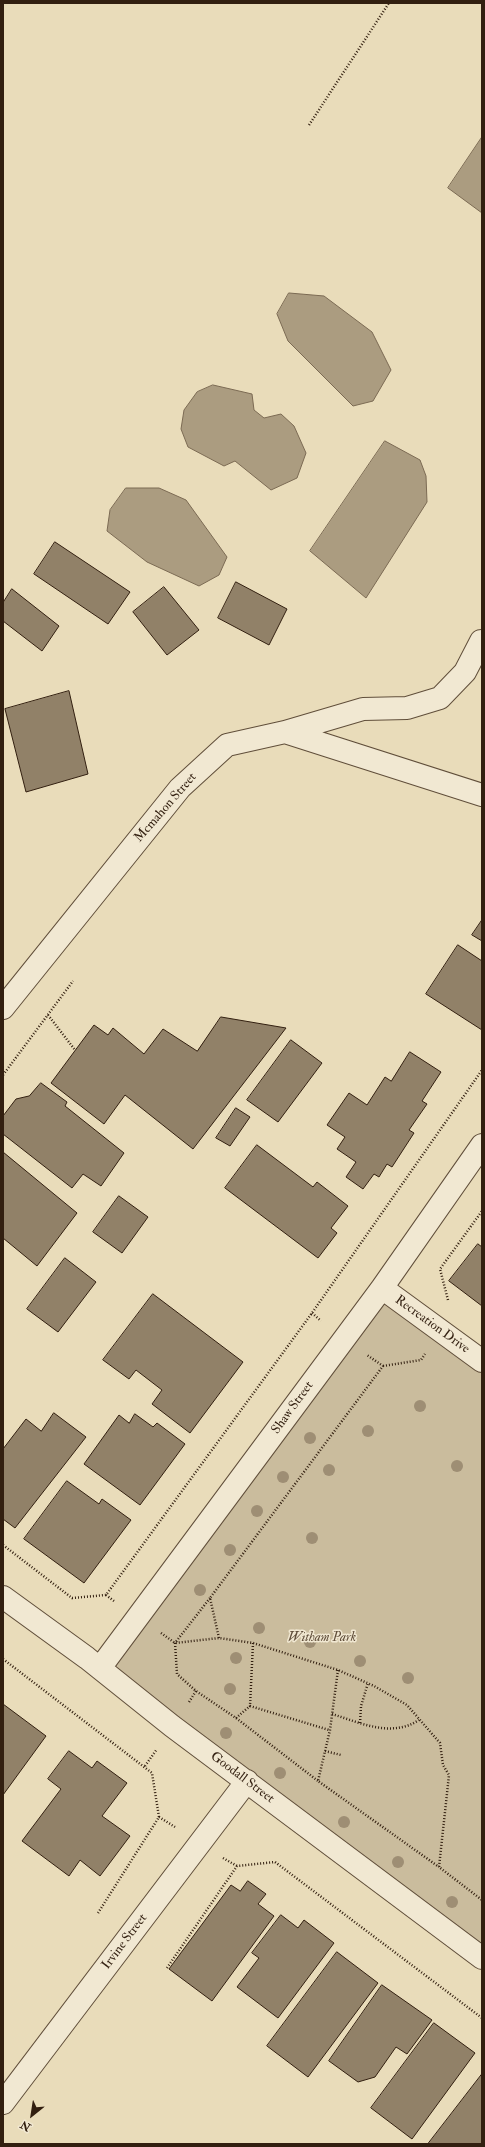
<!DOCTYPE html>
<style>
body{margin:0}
#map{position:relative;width:485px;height:2147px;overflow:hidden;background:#e9dcba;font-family:"IM FELL Double Pica",serif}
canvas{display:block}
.frame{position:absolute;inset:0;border:4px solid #321f10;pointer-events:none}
.north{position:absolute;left:12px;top:2095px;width:40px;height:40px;-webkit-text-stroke:3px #f1e8d2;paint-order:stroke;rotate:210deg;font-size:11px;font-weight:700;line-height:16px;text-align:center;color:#321f10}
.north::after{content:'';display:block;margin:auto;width:14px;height:18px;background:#321f10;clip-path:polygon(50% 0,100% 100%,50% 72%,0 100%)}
</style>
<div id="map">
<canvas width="485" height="2147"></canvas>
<div class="frame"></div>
<div class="north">N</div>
</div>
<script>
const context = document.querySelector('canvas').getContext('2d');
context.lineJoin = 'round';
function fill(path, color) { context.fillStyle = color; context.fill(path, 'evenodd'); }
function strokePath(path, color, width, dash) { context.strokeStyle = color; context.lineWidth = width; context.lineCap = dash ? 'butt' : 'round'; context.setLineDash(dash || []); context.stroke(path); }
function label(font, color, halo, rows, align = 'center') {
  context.font = font + ' "IM FELL Double Pica",serif'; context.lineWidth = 3; context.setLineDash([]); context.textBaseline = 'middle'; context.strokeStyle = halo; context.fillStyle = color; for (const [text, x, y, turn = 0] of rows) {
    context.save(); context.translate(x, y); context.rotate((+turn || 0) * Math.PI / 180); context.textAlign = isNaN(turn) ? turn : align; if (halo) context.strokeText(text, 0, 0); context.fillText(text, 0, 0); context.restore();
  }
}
fill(new Path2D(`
 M382 1288 482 1361V1958L100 1668Z`), '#cabc9d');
const water = new Path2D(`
 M482 137V213L448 188Z
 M289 293 324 296 372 332 391 370 373 401 353 406 288 341 277 314Z
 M213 385 252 394 254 410 264 418 281 414 294 426 306 453 297 478 271 490 235 461 224 466 188 447 181 429 184 410 197 392Z
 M385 441 420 460 426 476 427 502 366 598 310 551Z
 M126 488H159L186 500 227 557 219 575 199 586 147 562 107 531 110 510Z`);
fill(water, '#ab9c80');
strokePath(water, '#7b6a53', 1);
const building = new Path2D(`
 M55 542 130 592 108 624 34 574Z
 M236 582 287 609 269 645 218 618Z
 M164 587 199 630 167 655 133 612Z
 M12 589 59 626 42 651 3 621V603Z
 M69 691 88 774 26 792 5 709Z
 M482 920V941L472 935Z
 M458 945 482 961V1030L426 994Z
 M221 1017 286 1028 193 1149 125 1095 104 1124 51 1083 94 1025 108 1035 113 1028 144 1054 163 1029 197 1051Z
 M291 1040 322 1063 278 1122 247 1100Z
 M410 1052 441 1072 422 1101 427 1104 409 1130 414 1133 392 1167 387 1164 379 1177 374 1174 363 1189 346 1177 356 1162 337 1149 345 1137 327 1125 349 1093 367 1105 385 1077 391 1081Z
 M41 1083 67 1102 65 1106 124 1153 101 1186 83 1174 72 1188 3 1134V1116L16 1099 29 1096Z
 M236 1108 250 1117 230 1146 216 1138Z
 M257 1145 313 1187 317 1182 348 1206 331 1228 337 1233 318 1258 225 1188Z
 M3 1152 77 1213 37 1266 3 1238Z
 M119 1196 148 1217 122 1253 93 1232Z
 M478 1244 482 1247V1306L449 1281Z
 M65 1258 96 1282 58 1332 27 1309Z
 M153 1294 243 1362 190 1433 152 1404 162 1390 136 1370 129 1379 103 1360Z
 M54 1413 86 1437 15 1528 3 1519V1449L26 1419 41 1431Z
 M135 1414 153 1427 157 1423 185 1444 140 1505 84 1464 119 1415 129 1423Z
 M67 1481 99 1504 102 1499 131 1520 84 1583 24 1539Z
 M3 1704 46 1736 3 1795Z
 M69 1751 92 1768 97 1761 127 1783 102 1816 130 1836 100 1876 80 1860 69 1876 22 1841 61 1789 48 1779Z
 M248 1881 266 1894 258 1904 274 1916 212 2001 169 1969 231 1885 240 1891Z
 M281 1915 298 1928 304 1920 334 1943 278 2018 237 1987 259 1958 252 1953Z
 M337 1952 378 1983 308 2077 267 2046Z
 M382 1985 432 2020 407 2054 396 2047 375 2077 358 2082 329 2061Z
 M434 2023 475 2053 412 2139 371 2108Z
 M482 2074V2144H428Z`);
fill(building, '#918168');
strokePath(building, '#321f10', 1);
const minor = new Path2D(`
 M285 732 363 709 407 708 440 698 465 672 481 641
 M3 1008 180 788 227 745 285 732 482 795
 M382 1288 482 1361
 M3 1597 87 1658 172 1726 482 1958
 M100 1668 382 1288 482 1145
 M3 2103 247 1781`);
strokePath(minor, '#604e3a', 24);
strokePath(new Path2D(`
 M309 125 389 3
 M48 1015 75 1050
 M3 1075 73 981
 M448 1300 440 1269 482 1211
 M312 1313 321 1321
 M383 1366 421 1360 425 1354
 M3 1545 72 1598 106 1595 312 1313 482 1070
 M106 1595 114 1601
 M210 1598 175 1643 177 1674 196 1691 236 1718 318 1781
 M161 1633 175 1643 219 1638 253 1643 338 1670 374 1686 407 1705 440 1743 443 1765 449 1775 439 1867 482 1900
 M219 1638 210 1598 383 1366 367 1355
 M253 1643 250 1706 329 1730
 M3 1659 152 1773 159 1817 98 1913
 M338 1670 330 1730 318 1781 439 1867
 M189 1702 196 1691
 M332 1714C361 1723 391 1738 419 1720
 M236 1718 250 1706
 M360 1723 361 1706 368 1683
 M325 1751 341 1755
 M145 1766 157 1749
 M159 1817 175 1827
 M223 1858 237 1866
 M167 1968 237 1866 275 1862 482 2018`), '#321f10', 2.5, [1, 2]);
strokePath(minor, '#f1e8d2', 22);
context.fillStyle = '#9e8e74';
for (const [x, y] of [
 [420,1406],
 [368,1431],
 [310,1438],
 [457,1466],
 [329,1470],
 [283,1477],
 [257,1511],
 [312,1538],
 [230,1550],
 [200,1590],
 [259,1628],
 [310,1642],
 [236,1658],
 [360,1661],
 [408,1678],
 [230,1689],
 [226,1733],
 [280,1773],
 [344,1822],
 [398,1862],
 [452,1902]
]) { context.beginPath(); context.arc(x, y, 6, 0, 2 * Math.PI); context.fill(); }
label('13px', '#321f10', '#f1e8d2', [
 ["Mcmahon Street",166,808,-49],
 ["Recreation Drive",432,1325,36],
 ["Shaw Street",293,1408,-54],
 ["Goodall Street",242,1778,37],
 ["Irvine Street",125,1942,-53]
]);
label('italic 13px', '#604e3a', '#f1e8d2', [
 ["Witham Park",322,1638]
]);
</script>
